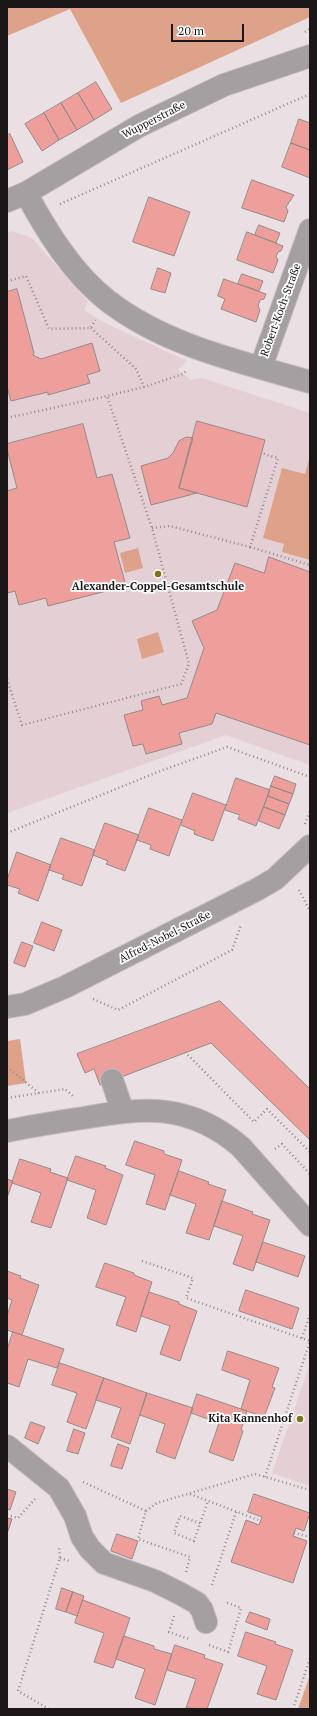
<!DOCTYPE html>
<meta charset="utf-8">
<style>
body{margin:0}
#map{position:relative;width:317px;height:1716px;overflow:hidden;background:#eadfe2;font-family:"PT Serif",serif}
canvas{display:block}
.frame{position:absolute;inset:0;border:8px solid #1b1718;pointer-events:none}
.scale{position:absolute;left:171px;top:24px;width:73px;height:18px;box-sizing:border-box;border:2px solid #1b1718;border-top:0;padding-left:5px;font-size:12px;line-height:14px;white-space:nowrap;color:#1b1718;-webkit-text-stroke:3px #fff;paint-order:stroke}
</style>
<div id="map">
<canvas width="317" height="1716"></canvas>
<div class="frame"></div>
<div class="scale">20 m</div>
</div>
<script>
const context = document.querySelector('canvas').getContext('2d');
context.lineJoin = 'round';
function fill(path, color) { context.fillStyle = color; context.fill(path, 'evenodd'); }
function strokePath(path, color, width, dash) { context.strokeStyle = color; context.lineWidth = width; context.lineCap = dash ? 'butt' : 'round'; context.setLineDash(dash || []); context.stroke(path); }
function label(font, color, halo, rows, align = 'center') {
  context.font = font + ' "PT Serif",serif'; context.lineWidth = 3.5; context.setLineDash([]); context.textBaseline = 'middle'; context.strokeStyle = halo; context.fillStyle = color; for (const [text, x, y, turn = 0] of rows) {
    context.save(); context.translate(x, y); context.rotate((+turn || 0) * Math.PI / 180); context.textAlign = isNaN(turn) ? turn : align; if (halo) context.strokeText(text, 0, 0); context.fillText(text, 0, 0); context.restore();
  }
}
fill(new Path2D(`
 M11 231 32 238 88 302 84 310 105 323 187 361 178 370 191 380 202 378 310 413V765L226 735 7 813V233Z
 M310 1364V1486L272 1473Z`), '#e3cfd4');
fill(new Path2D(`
 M7 7H310V17L121 103 70 9 7 36Z
 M310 456V560L282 552 284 544 263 538 282 468 305 474Z
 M138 548 143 568 125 573 120 553Z
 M158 632 164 652 142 659 137 639Z
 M20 1039 26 1083 7 1086V1041Z
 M310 1675V1709H298Z`), '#dda289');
const building = new Path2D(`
 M96 82 112 109 94 120 78 93Z
 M78 93 94 120 77 130 61 103Z
 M61 103 77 130 59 140 44 113Z
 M44 113 59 140 42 151 25 124Z
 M299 119 310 123V150L291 143Z
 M10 134 23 162 7 170V135Z
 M291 143 310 150V178L282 167Z
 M252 180 294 195 286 207 288 211 284 222 242 208Z
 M149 197 190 212 174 256 133 242Z
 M259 225 280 233 276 243 255 235Z
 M247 232 283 246 281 251 278 252 276 257 278 260 273 273 237 260Z
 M158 268 171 273 165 293 151 289Z
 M242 274 263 281 259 291 238 284Z
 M224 279 266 294 264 299 260 300 258 306 260 310 256 322 221 309 225 299 218 296Z
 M17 289 34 353 33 355 41 359 92 343 100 371 87 375 90 383 48 395V392L11 401 7 387V292Z
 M197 421 265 440 247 507 179 488Z
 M83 424 97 478 112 474 130 538 114 542 126 586 48 606 46 598 19 605 15 591 8 593 7 591V491L17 488 7 449V444Z
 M187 437 193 438 179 488 197 493 151 505 141 466 168 458 173 453 179 441Z
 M269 557 310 572V745L216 713 212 724 179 733 182 744 146 754 143 744 133 746 124 715 143 710 141 701 159 696 162 705 187 698 204 648 192 621 217 610 235 563 264 573Z
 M275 776 296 784 293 794 271 786Z
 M236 778 270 790 256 826 238 819 240 815 225 810Z
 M271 786 293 794 289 804 268 796Z
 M193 793 226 805 213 841 194 834 195 831 181 825Z
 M268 796 289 804 285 815 264 807Z
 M264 807 285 815 279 829 259 821Z
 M149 808 182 820 169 856 150 849 151 845 137 840Z
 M105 823 139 835 125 871 106 864 108 861 93 855Z
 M61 838 95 850 82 886 62 879 64 875 49 870Z
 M17 852 51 865 38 901 18 893 20 889 7 885V880Z
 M42 922 62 930 54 951 34 943Z
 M22 942 33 946 25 967 14 963Z
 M220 1001 310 1089V1140L211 1043 100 1085 94 1069 85 1073 77 1054Z
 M135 1141 164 1151V1154L182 1160 165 1210 146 1204 155 1175 126 1165Z
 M76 1156 106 1166 105 1168 123 1175 106 1225 87 1218 96 1190 67 1180Z
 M20 1159 51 1169 50 1172 68 1178 51 1228 31 1222 41 1193 12 1183Z
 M179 1171 209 1182 208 1184 226 1190 209 1240 186 1233 196 1204 170 1195Z
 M7 1179 13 1181 7 1198Z
 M222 1201 253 1212 252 1214 270 1220 253 1271 233 1264 243 1236 214 1226Z
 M263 1242 305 1256 298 1277 256 1262Z
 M105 1263 134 1273V1275L152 1282 136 1332 116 1325 126 1297 96 1287Z
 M7 1271 21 1276 20 1278 39 1285 22 1335 7 1330V1316L12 1300 7 1298Z
 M246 1290 299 1308 292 1329 239 1311Z
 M149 1292 179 1302V1304L197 1311 180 1361 160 1354 170 1326 141 1316Z
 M13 1332 64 1349 57 1368 28 1359 19 1387 7 1383V1350Z
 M228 1351 279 1368 272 1387 275 1388 264 1417 241 1409 250 1380 222 1370Z
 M60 1363 104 1378 86 1429 67 1422 77 1393 52 1385Z
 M104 1378 147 1393 130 1444 111 1437 121 1408 96 1400Z
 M147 1393 193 1408 175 1459 156 1452 165 1424 140 1415Z
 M197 1394 247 1411 241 1430 243 1431 233 1461 209 1452 219 1423 191 1413Z
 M31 1422 45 1427 38 1444 25 1438Z
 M74 1429 85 1433 78 1454 67 1451Z
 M118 1444 129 1448 122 1469 111 1466Z
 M7 1489 16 1492 10 1510 7 1509Z
 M254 1494 310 1513 304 1531 296 1528 293 1536 307 1541 293 1583 231 1562 246 1520 259 1525 262 1517 248 1512Z
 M7 1518 12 1519 7 1534Z
 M117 1534 138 1541 132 1559 111 1551Z
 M62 1588 73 1592 66 1612 56 1609Z
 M73 1592 84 1596 77 1616 66 1612Z
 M83 1600 130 1618 113 1668 94 1662 104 1633 75 1623Z
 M250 1612 270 1619 267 1630 246 1622Z
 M246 1632 276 1642 275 1644 293 1650 276 1700 257 1694 267 1666 238 1656Z
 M124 1636 154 1646V1649L172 1654 155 1705 135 1698 145 1669 116 1659Z
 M175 1645 205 1655 204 1658 223 1664 207 1709 186 1708 196 1679 167 1670Z`);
fill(building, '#ee9f9b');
strokePath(building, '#958a8a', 1);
const minor = new Path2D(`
 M26 193C47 232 73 274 108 301 166 346 242 362 310 382
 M7 201 26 193 139 126 224 85 310 56
 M261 367 310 230
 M7 1007 25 1004 65 987 258 889 275 879 310 846
 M112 1080 123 1112
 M7 1131C32 1126 57 1122 83 1118 145 1107 190 1103 241 1147L310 1225
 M7 1446 59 1488 75 1516 82 1537 90 1549 104 1563 155 1581 181 1594 197 1603 202 1610 206 1622`);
strokePath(minor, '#c5bbbe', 24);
strokePath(new Path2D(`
 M305 32 310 29
 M60 204 310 94
 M7 281 26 276 49 329 91 328 95 320
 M91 328 136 369 144 387
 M7 418 107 396
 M152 528 170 526 250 547 278 458 261 453
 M250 547 310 565
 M7 679 22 725 181 684 189 664 152 528 107 396 144 387 183 374 187 370
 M305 824 310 811
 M7 833 163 770 227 747 310 777
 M299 890 310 911
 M93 999 118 1010 232 950 241 925
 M185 1052 254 1122 267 1109 310 1152
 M7 1067 39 1093
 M7 1098 65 1089 73 1096
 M275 1149 282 1144 310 1174
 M142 1261 193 1278 186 1298 310 1341
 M302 1338 310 1314
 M265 1477 310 1341
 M83 1482 146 1511 138 1539 190 1557 186 1572
 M190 1494 261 1521
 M146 1511 157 1503 255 1474 310 1490
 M7 1515 18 1518 35 1499
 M200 1523 180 1516 174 1533 194 1541 208 1501
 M294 1533 310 1537
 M60 1558 69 1561
 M212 1585 236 1512
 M174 1616 169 1632 189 1639
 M209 1645 228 1652 241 1608 225 1602
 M49 1709 18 1691 60 1558 59 1546
 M293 1709 310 1658`), '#958d8f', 2.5, [1, 3]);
strokePath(minor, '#a4a0a2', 22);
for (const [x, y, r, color] of [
 [158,574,4,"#7b761a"],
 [300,1419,4,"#7b761a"]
]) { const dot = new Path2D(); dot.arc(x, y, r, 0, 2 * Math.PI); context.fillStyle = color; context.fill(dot); strokePath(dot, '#fff', 1.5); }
label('11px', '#1b1718', '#fff', [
 ["Wupperstraße",154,120,-27],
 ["Robert-Koch-Straße",281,310,-70],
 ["Alfred-Nobel-Straße",165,937,-27]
]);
label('bold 11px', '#1b1718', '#fff', [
 ["Alexander-Coppel-Gesamtschule",158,587],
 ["Kita Kannenhof",292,1419,"right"]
]);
</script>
